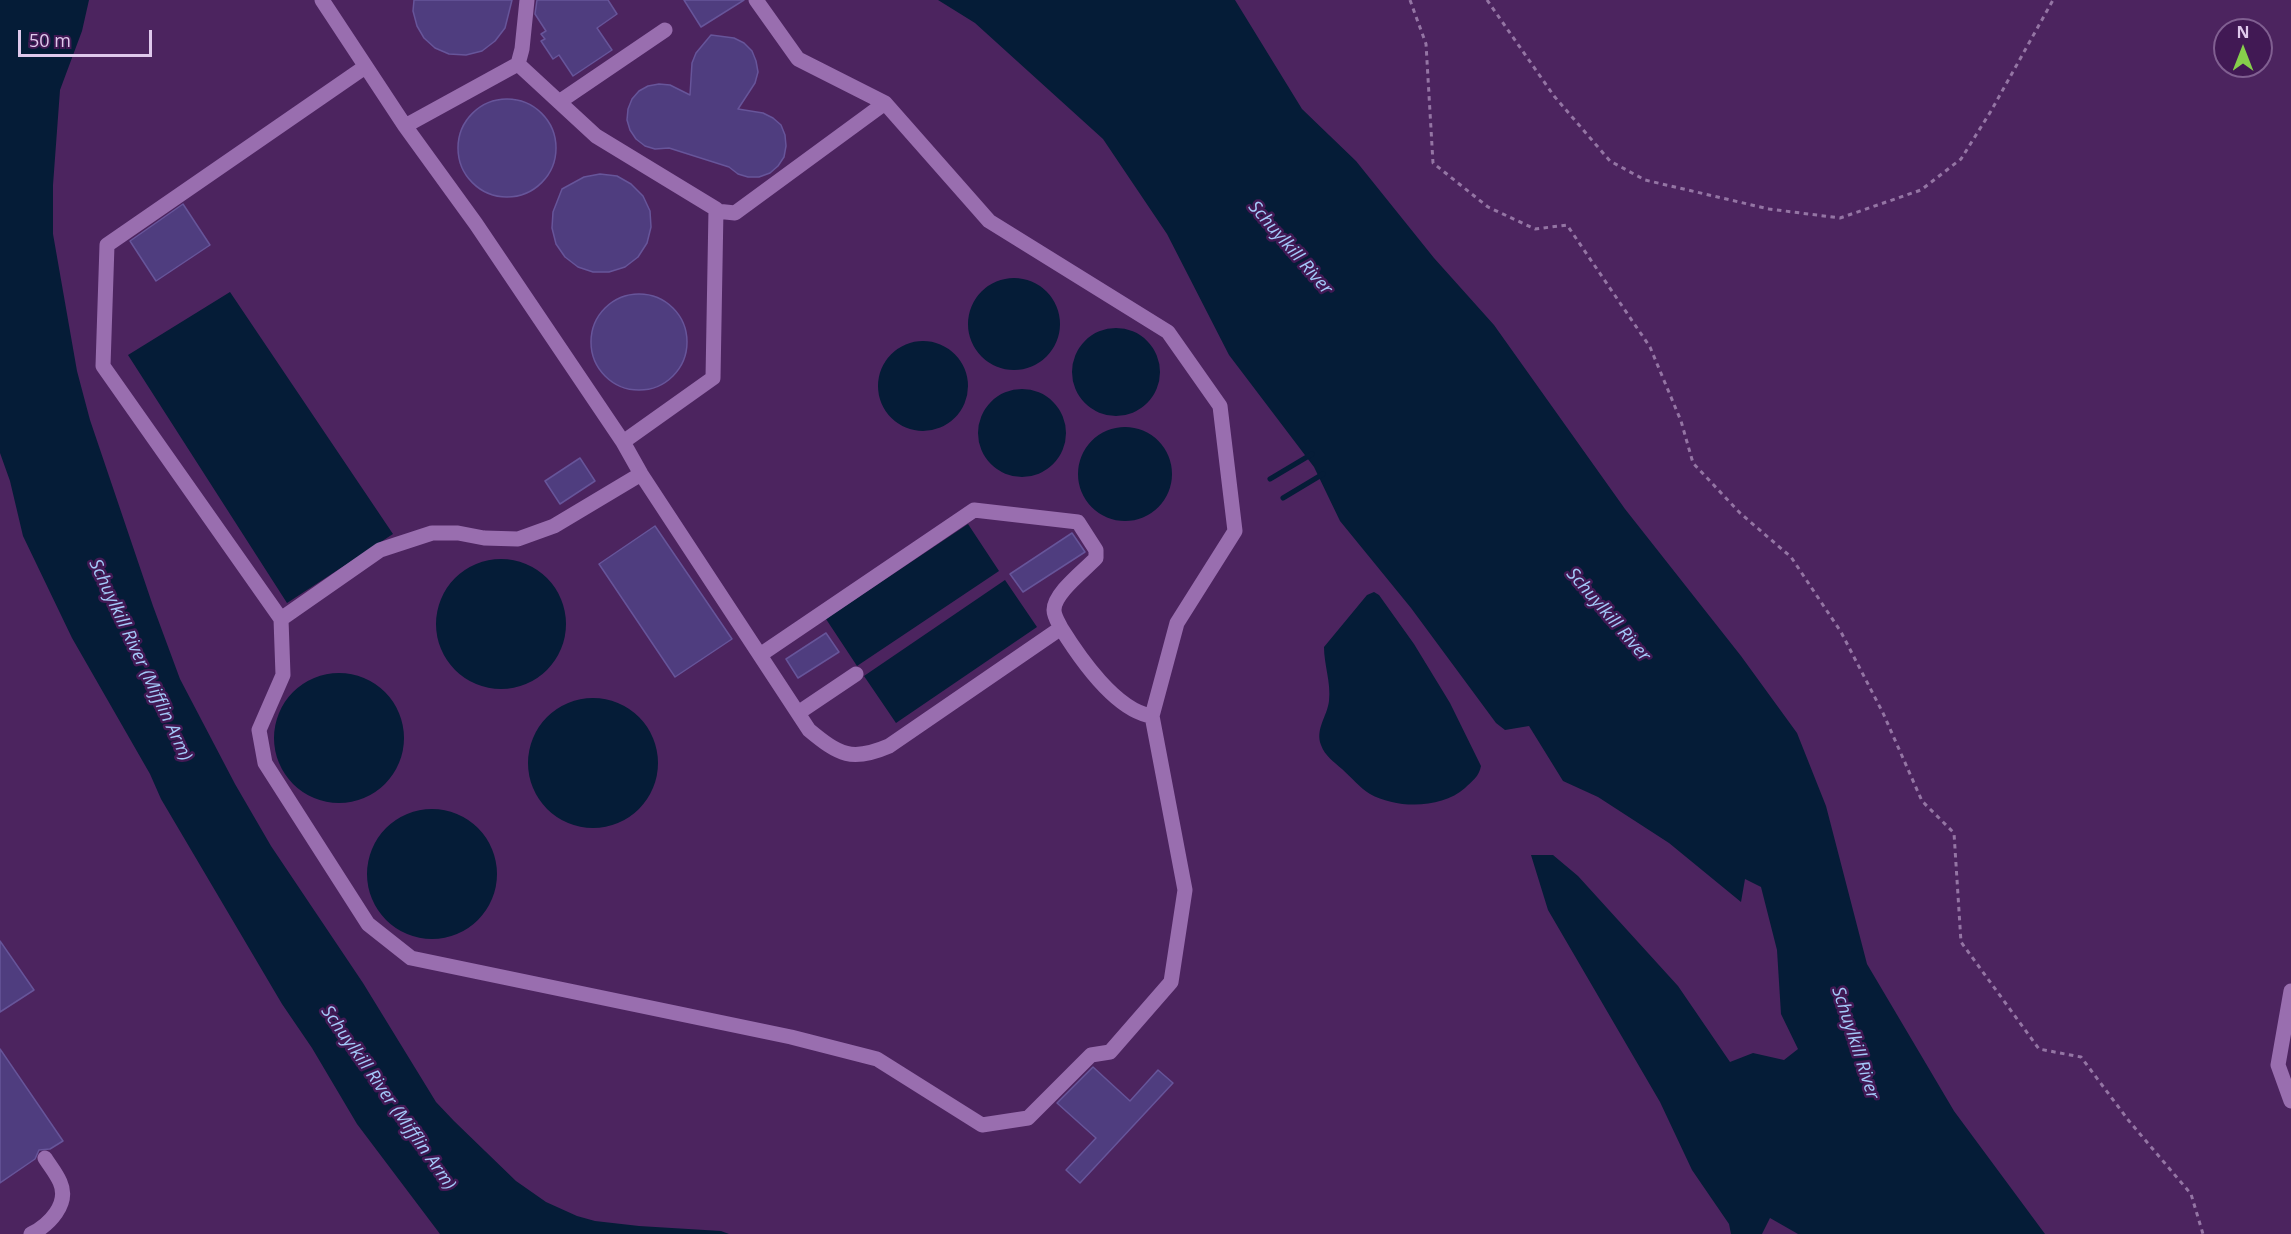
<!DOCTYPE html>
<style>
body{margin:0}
#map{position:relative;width:2291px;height:1234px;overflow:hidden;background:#4c245f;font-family:"Open Sans",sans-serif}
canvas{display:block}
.north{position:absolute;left:2213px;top:18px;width:60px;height:60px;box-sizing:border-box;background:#411954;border:2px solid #805f91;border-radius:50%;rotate:0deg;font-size:16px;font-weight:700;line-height:24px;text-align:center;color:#dfc9ec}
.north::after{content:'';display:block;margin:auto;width:21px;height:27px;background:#86cf4b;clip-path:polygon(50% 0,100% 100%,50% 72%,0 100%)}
.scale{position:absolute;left:18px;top:30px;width:134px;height:27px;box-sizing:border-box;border:3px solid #dfc9ec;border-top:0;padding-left:8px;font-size:18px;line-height:21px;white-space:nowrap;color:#dfc9ec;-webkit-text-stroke:4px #411954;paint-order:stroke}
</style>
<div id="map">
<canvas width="2291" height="1234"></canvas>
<div class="north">N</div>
<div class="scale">50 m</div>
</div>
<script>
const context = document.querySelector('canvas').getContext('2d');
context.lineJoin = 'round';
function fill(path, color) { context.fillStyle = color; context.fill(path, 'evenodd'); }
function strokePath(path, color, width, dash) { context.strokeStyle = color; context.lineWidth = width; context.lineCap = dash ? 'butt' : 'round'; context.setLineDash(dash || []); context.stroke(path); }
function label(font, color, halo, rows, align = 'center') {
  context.font = font + ' "Open Sans",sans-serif'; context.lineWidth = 5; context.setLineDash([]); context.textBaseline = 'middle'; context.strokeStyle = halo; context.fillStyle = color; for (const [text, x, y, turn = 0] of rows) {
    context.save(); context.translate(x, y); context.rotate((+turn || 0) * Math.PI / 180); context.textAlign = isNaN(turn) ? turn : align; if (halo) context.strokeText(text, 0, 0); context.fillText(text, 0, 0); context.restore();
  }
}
fill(new Path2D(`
 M0 0H89L82 31 60 90 53 185V234L77 371 90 420 153 606 180 679 235 784 271 846 363 983 436 1102 454 1121 516 1181 546 1202 577 1216 595 1221 639 1226 721 1231 729 1234H440L357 1124 312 1048 282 1004 161 799 150 774 72 638 23 536 10 481 0 453Z
 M938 0H1235L1302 109 1356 161 1434 258 1494 325 1625 509 1741 656 1797 733 1826 806 1867 964 1954 1111 2045 1234H1798L1770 1218 1762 1234H1731L1729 1224 1692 1170 1660 1102 1548 910 1531 855H1553L1578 876 1678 986 1730 1062 1753 1053 1784 1060 1798 1049 1781 1014 1777 950 1761 887 1745 879 1741 902 1669 843 1598 797 1563 781 1529 726 1505 730 1496 723 1411 608 1340 521 1314 467 1229 355 1167 234 1103 139 975 23Z
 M968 324a46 46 0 1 1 92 0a46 46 0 1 1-92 0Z
 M230 292 393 534 287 603 128 355Z
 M1072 372a44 44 0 1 1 88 0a44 44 0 1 1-88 0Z
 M878 386a45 45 0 1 1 90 0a45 45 0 1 1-90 0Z
 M978 433a44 44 0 1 1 88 0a44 44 0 1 1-88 0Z
 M1078 474a47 47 0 1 1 94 0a47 47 0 1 1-94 0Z
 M968 524 999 571 857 666 826 619Z
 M436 624a65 65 0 1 1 130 0a65 65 0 1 1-130 0Z
 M1005 580 1037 627 896 723 864 676Z
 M1374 592 1379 595 1414 644 1450 703 1481 766C1479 777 1472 781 1465 788 1441 809 1397 809 1370 794 1360 788 1351 777 1342 769 1334 762 1325 756 1321 745 1315 729 1327 717 1329 701 1331 682 1324 665 1324 647L1367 595Z
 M274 738a65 65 0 1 1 130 0a65 65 0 1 1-130 0Z
 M528 763a65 65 0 1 1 130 0a65 65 0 1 1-130 0Z
 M367 874a65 65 0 1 1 130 0a65 65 0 1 1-130 0Z`), '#051c37');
strokePath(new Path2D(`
 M1270 479 1312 454
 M1283 498 1323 474`), '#051c37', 5);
const building = new Path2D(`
 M414 0H512L505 28 495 41 482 51 466 55 449 54 435 48 424 38 417 26 413 11Z
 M537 0H608L617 14 597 28 612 50 573 76 559 55 553 59 541 41 545 39 541 34 546 31 535 14Z
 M684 0H744L701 27Z
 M711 35 734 38 744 43 752 51 756 61 758 72 755 83 738 109 763 113 773 118 781 125 785 135 786 146 784 157 778 166 770 173 759 177H748L738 174 729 167 669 148 655 149 645 146 636 139 630 130 627 120 628 109 632 99 639 91 648 86 659 84 670 85 690 95 692 63 696 53Z
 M458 148a49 49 0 1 1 98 0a49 49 0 1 1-98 0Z
 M600 174 617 176 631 184 643 196 650 211 651 227 647 243 638 257 625 267 609 272H593L578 267 565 257 556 244 552 228 553 212 562 189 584 177Z
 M183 204 210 245 156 281 130 241Z
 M591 342a48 48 0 1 1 96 0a48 48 0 1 1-96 0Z
 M580 458 595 481 560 504 545 481Z
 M655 526 732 639 675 677 599 564Z
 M1072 533 1085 552 1023 592 1010 574Z
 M826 633 839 652 798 678 786 659Z
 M0 941 34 990 0 1012Z
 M0 1049 63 1141 50 1149 39 1150 35 1159 0 1183Z
 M1093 1067 1130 1101 1158 1070 1173 1083 1080 1183 1066 1170 1096 1138 1057 1103Z`);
fill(building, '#4f3d7f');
strokePath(building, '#67559a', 1.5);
strokePath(new Path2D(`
 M1410 0 1426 44 1433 163 1488 207 1535 229 1567 225 1650 347 1681 421 1693 463 1740 513 1791 557 1841 632 1883 713 1922 801 1954 833 1961 942 2039 1049 2081 1057 2129 1121 2191 1194 2203 1234
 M1487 0 1554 96 1610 161 1645 180 1769 209 1840 218 1921 190 1961 159 1991 111 2053 0`), '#9475a4', 3, [4.5, 4.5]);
strokePath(new Path2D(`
 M322 0 405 126 476 224 623 442 641 474 809 730C839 755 852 762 889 746L1061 628C1079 657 1116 711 1152 716
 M518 64 522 49 527 0
 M365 67 107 245 103 366 281 619 283 675 259 730 265 763 368 924 411 958 791 1037 877 1059 982 1125 1028 1118 1091 1055 1110 1052 1171 982 1185 890 1152 716 1177 623 1235 531 1220 406 1168 332 989 221 885 103 798 59 756 0
 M559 102 665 30
 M405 126 518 64 596 136 716 209 713 378 623 442
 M716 211 735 213 885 103
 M281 619 380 550 432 533H458L484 538 518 539 554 526 641 474
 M760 655 974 510 1078 522 1096 550V558C1085 570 1054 593 1054 610 1054 616 1058 622 1061 628
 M798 713 856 674
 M2291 991 2278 1065 2291 1101
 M31 1234C49 1225 70 1204 60 1182 56 1173 50 1166 45 1158`), '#996eaf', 15);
label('italic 18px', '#a4caf9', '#411954', [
 ["Schuylkill River",1290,248,49],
 ["Schuylkill River",1608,615,49],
 ["Schuylkill River (Mifflin Arm)",140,660,65],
 ["Schuylkill River",1855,1043,72],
 ["Schuylkill River (Mifflin Arm)",388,1098,55]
]);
</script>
